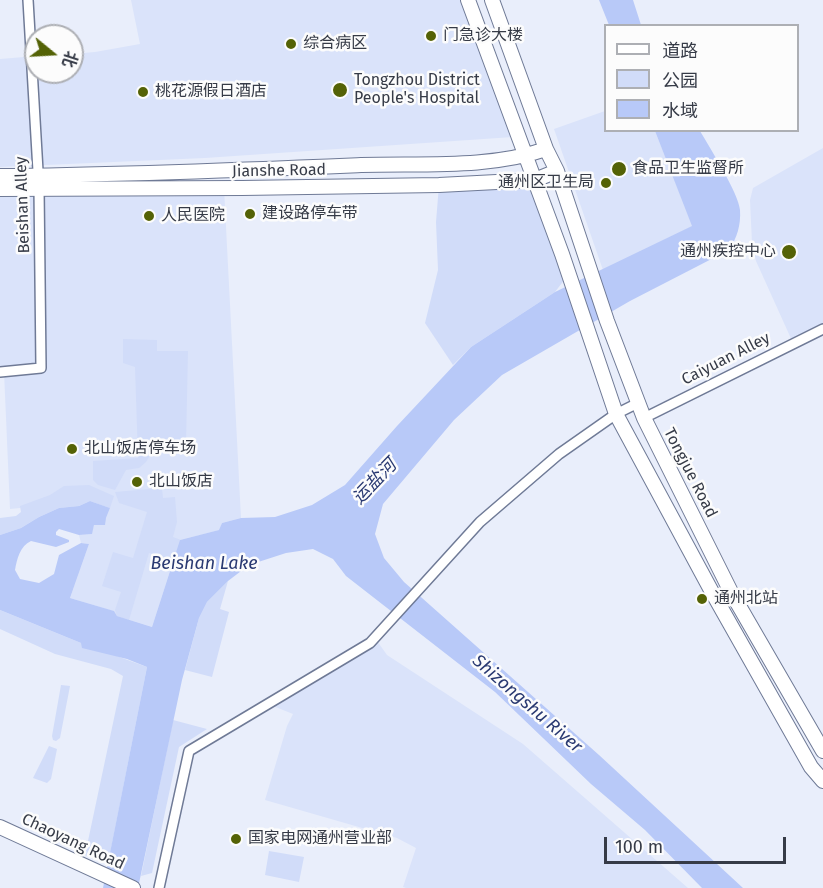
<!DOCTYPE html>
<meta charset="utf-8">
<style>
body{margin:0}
#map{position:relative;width:823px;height:888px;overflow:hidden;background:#e9eefb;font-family:"Fira Sans","Noto Sans SC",sans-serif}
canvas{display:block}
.legend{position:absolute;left:604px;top:24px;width:195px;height:108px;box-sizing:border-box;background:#fcfcfc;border:2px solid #adafb4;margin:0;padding:8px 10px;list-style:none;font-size:18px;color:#363b47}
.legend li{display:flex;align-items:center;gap:12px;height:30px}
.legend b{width:30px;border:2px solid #adafb4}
.north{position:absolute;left:24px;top:24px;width:60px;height:60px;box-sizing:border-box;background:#fcfcfc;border:2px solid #adafb4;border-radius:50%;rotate:108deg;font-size:16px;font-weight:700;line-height:24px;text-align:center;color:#363b47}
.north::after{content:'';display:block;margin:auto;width:21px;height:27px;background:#546206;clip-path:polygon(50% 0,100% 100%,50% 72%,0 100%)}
.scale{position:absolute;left:604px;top:837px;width:182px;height:27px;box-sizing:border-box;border:3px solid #363b47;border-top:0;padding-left:8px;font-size:18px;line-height:21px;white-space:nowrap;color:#363b47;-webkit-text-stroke:4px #fcfcfc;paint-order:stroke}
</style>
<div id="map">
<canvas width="823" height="888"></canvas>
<ul class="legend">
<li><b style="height:8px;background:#fff"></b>道路</li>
<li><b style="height:16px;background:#d1dcf9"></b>公园</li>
<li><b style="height:16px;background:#b8c9f8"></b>水域</li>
</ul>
<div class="north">北</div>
<div class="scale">100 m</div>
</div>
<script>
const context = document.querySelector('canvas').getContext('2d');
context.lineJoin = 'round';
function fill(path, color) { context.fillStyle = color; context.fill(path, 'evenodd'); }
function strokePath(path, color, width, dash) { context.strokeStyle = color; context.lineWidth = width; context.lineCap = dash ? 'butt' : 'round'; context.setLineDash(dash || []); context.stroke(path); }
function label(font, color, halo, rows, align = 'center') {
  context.font = font + ' "Fira Sans","Noto Sans SC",sans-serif'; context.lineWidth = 5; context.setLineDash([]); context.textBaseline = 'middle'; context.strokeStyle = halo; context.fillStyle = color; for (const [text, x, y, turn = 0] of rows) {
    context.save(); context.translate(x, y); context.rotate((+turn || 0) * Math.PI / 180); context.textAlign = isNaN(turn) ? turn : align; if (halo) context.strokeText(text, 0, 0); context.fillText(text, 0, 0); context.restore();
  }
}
fill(new Path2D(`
 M131 0H462L513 137 205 158 0 167V59L36 56V72H72V54L95 52 140 44Z
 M605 111 606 130 655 131 693 226 603 270 554 129Z
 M823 148V329L793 343 756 261 752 243 750 200 753 188Z
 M224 188 241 518 222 523 220 530 180 540 152 627 117 616 113 611 70 598 89 544 81 543 79 535 91 534 94 525H98L106 518 110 508 90 501 10 509 4 372H0V189Z
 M375 638 387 655 523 744 688 888H406L403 887 416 848 397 838 265 800 287 726 293 714 268 704Z`), '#dae3fa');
fill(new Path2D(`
 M535 180 568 275 555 292 471 347 453 365 425 323 438 270 436 222 439 185Z
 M123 339 157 340V351H188L186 445H163L155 447 146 462 139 468 126 470 115 490 98 485 93 480V461L138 458 135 367 123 363Z
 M89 485 114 496 110 508 90 501 79 506 59 508 39 517 21 528 0 535V518L16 516 21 512 20 506 50 495 64 486Z
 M162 488 163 498 175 497 177 522 173 537 181 540 174 560 149 553 129 620 117 616 115 610 121 592 102 586 113 552 133 558 147 512 119 503 115 492Z
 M228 581 220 609 229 612 212 677 185 670 199 618 207 602Z
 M0 610 81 643 147 667 108 864 85 855 123 676 111 669 55 654 0 629Z
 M61 685 70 686 60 738 56 741 53 740 52 736Z
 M173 720 207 729 179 747 152 873 141 876Z
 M49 746 57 749 51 779 47 783 33 778Z
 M269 851 304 857 299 882 265 875Z`), '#d1dcf9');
fill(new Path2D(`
 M599 0H633L641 25H609Z
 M655 131H700C710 148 739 194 740 210 741 225 737 238 729 250L630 301 502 375 454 420 383 504 375 534 384 558 404 582 599 755 743 888H702L645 830 591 784 495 692 346 576 333 559 313 549 286 553 249 565 228 581 207 602 199 618 182 680 138 888H103L147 667 127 659 82 648 81 643 0 610V535L21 528 39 517 59 508 79 506 90 501 110 508 106 518 105 525H94L92 534 79 535 59 529 56 532V535L69 540V542L56 547 31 541C20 546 17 559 15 570L20 579 39 583 54 574 59 555 81 543 89 544 70 598 114 611 117 616 152 627 180 540 219 530 222 523 241 518 275 517 312 505 345 485 397 426 471 347 555 292 692 226Z`), '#b8c9f8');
const street = new Path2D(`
 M0 372 41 368 39 188 28 0
 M644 418 823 329
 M159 888 189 751 370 643 480 522 559 454 616 414 638 403`);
const secondary = new Path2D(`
 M468 0 562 254 616 414 712 592 811 767 823 781
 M492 0 546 149 557 171 607 321 644 418 731 592 823 751
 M0 176C120 175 240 170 361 165 420 163 490 169 546 149
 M0 189 242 188 439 185 535 180 557 171
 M0 827 133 888`);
strokePath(street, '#6f7a96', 12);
strokePath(secondary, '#6f7a96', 16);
strokePath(street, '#fff', 9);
strokePath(secondary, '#fff', 14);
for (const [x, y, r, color] of [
 [431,36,6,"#546206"],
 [291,44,6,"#546206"],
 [340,90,8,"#546206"],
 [143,92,6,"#546206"],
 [619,169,8,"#546206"],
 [606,183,6,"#546206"],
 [250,214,6,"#546206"],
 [149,216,6,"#546206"],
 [789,252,8,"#546206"],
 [72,449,6,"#546206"],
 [137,482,6,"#546206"],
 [702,599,6,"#546206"],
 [236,839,6,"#546206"]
]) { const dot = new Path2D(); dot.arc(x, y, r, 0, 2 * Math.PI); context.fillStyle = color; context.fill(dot); strokePath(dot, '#fcfcfc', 2); }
label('16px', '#363b47', '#fcfcfc', [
 ["门急诊大楼",443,36],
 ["综合病区",303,44],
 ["Tongzhou District",354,81],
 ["People's Hospital",354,99],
 ["桃花源假日酒店",155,92],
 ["食品卫生监督所",632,169],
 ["通州区卫生局",594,183,"right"],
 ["建设路停车带",262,214],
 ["人民医院",161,216],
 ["通州疾控中心",776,252,"right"],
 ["北山饭店停车场",84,449],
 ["北山饭店",149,482],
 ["通州北站",714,599],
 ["国家电网通州营业部",248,839]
], 'left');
label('16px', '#363b47', '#fcfcfc', [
 ["Jianshe Road",279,171,-1],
 ["Beishan Alley",23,205,-92],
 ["Caiyuan Alley",726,359,-27],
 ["Tongjue Road",690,473,63],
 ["Chaoyang Road",73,842,25]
]);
label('italic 18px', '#2a3a72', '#fcfcfc', [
 ["运盐河",375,482,-46],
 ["Beishan Lake",204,564],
 ["Shizongshu River",527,704,41]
]);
</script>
